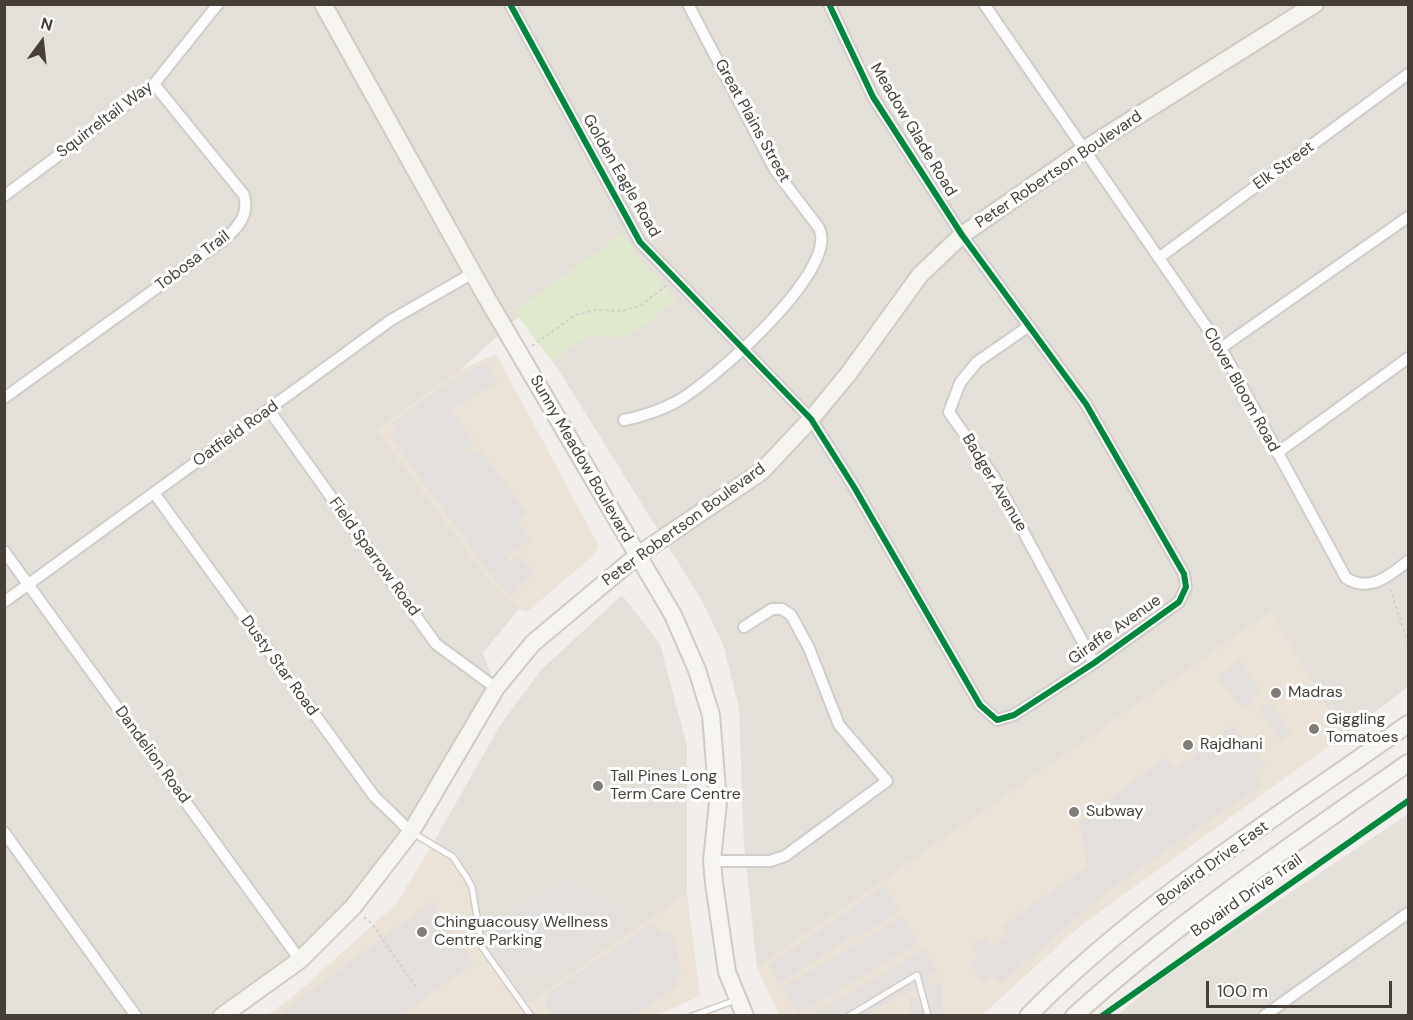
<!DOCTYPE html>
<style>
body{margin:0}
#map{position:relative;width:1413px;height:1020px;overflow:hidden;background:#f1eeeb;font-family:"DM Sans",sans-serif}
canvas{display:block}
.frame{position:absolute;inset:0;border:6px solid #463f38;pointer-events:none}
.north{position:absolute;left:12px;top:12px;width:60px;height:60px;-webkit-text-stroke:4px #fff;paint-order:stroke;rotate:15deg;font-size:16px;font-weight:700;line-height:24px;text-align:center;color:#463f38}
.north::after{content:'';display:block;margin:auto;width:21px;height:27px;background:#463f38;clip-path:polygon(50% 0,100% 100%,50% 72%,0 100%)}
.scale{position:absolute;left:1206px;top:981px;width:186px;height:27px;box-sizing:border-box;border:3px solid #463f38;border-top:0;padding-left:8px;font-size:18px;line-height:21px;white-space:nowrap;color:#463f38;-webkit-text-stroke:4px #fff;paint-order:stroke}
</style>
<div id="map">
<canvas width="1413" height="1020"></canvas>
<div class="frame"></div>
<div class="north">N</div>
<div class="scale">100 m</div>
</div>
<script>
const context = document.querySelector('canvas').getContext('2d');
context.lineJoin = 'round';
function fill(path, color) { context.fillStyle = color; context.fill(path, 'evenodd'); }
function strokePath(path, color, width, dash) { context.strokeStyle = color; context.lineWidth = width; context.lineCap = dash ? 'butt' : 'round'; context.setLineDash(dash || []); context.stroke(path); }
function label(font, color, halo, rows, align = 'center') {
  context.font = font + ' "DM Sans",sans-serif'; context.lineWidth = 6; context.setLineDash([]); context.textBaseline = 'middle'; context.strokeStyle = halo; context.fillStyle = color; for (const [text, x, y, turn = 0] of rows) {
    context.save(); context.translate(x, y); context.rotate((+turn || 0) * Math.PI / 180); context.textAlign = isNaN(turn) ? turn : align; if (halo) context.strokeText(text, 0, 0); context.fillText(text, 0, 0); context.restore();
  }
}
fill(new Path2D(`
 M5 5H1408V687L1343 736 1271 612 757 968 744 844 739 708 723 644 701 599 523 313 460 370 377 430 488 578 519 609 483 653 496 688 353 907 222 1015 5 1016Z
 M622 595 660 644 687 746V893L524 1007 482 947 432 845 501 724 541 670Z
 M1408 814V1015L1117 1016 1155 983Z`), '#e4e0d9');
fill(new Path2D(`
 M496 354 598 544 595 554 527 612 519 609 488 578 377 430 460 370Z
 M1271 612 1343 736 1080 926 982 1015H779L757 968Z
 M432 845 453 857 467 878 482 947 524 1007 687 893 700 996 657 1015 266 1016 294 996 396 904Z`), '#ebe2d8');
fill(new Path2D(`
 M624 232 637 256 677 301 635 332 622 338 588 335 553 363 514 311Z`), '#e0e8cd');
fill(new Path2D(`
 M486 362 498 382 450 410 447 415 453 412 474 441 468 449 474 455 480 450 527 514 518 521 531 539 511 554 505 547 504 552 510 563 516 555 534 572 512 595 493 579 498 571 491 575 390 436 398 431 392 423 443 386Z
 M1239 660 1260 690 1252 696 1253 702 1243 709 1217 677Z
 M1270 703 1291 734 1280 741 1260 710Z
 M1232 726 1265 765 1253 772 1261 785 1110 889 1001 983 993 974 983 982 970 964 979 957 971 946 984 938 990 947 1009 936 1002 926 1088 867 1079 822 1164 758 1175 770Z
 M565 878 630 913 613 933 543 981 539 976 526 977 514 973 496 955 498 942 492 929Z
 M884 886 900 910 859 938 855 933 780 983 769 965Z
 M432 902 474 963 401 1015H278Z
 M903 917 918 943 798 1014 782 987Z
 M653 923 660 933 671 932 681 971 675 978 679 984 636 1015H553L545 1005 549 993Z
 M925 949 937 972 927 977 928 983H941L943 1015H910L909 999 918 996 916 988 864 1015H818L816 1013Z`), '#e2dfdc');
const lane = new Path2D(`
 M413 833 453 857 467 878 472 887 482 947 531 1016
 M692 1016 736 1000
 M849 1016 917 975 928 1016`);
const street = new Path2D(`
 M510 4 640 242 811 419 854 487 980 705 997 720 1014 715 1094 663 1179 602 1186 587 1184 574 1086 404 962 235 873 97 829 4
 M984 4 1221 348 1346 578C1370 593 1389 576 1408 561
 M4 196 154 84 218 4
 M1160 257 1408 74
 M1029 326 977 362 960 383 949 412 994 477 1094 663
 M1221 348 1408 217
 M4 398 226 238C240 225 249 214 244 195L154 84
 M269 410 436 644 496 688
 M624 420C644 416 659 411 676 402 712 382 840 270 819 228L775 170 688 4
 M1277 453 1408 358
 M154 493 374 796 411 832
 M4 551 300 960
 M4 602 391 320 473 273
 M4 832 136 1016
 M712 861H770L785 856 887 781 839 725 809 648 791 615 782 609H772L744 627
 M1264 1016 1408 913`);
const secondary = new Path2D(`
 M323 4 485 295 673 615 697 670 711 715 718 802 712 861 714 883 727 972 745 1016
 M222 1016 300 960 353 907 411 832 496 688 533 643 638 555 761 472 811 419 849 373 920 275 962 235 1085 149 1315 4
 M1028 1016C1140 902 1279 816 1408 724
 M1074 1016C1178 922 1294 843 1408 763`);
strokePath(lane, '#cfccc9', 8);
strokePath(street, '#cfccc9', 14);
strokePath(secondary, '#cfcac3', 20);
strokePath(new Path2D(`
 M532 346 575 315 596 310 622 311 640 306 667 285
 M1390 589 1408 643
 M364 917 372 924 416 987`), '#d1cecb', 2, [3, 3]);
strokePath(lane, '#fdfcfc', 5);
strokePath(street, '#fdfcfc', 10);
strokePath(secondary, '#f6f4ef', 16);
strokePath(new Path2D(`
 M510 4 640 242 811 419 854 487 980 705 997 720 1014 715 1094 663 1179 602 1186 587 1184 574 1086 404 962 235 873 97 829 4
 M1102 1016 1408 801`), '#00873e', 6);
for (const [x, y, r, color] of [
 [1276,693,6,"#827c77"],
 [1314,729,6,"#827c77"],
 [1188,745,6,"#827c77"],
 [598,786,6,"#827c77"],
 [1074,812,6,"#827c77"],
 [422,932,6,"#827c77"]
]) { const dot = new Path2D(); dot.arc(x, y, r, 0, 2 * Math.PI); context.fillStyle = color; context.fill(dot); strokePath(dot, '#fff', 2); }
label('16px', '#463f38', '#fff', [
 ["Squirreltail Way",105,120,-37],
 ["Great Plains Street",752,121,61],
 ["Meadow Glade Road",913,130,59],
 ["Elk Street",1284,166,-36],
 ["Peter Robertson Boulevard",1059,170,-34],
 ["Golden Eagle Road",621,176,60],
 ["Tobosa Trail",193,261,-37],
 ["Clover Bloom Road",1241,390,61],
 ["Oatfield Road",236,434,-36],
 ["Sunny Meadow Boulevard",581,459,60],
 ["Badger Avenue",994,483,59],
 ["Peter Robertson Boulevard",684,525,-36],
 ["Field Sparrow Road",374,557,54],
 ["Giraffe Avenue",1115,630,-35],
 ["Dusty Star Road",279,666,54],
 ["Dandelion Road",152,755,54],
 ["Bovaird Drive East",1213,864,-36],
 ["Bovaird Drive Trail",1247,896,-35]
]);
label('16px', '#463f38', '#fff', [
 ["Madras",1288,693],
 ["Giggling",1326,720],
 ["Tomatoes",1326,738],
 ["Rajdhani",1200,745],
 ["Tall Pines Long",610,777],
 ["Term Care Centre",610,795],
 ["Subway",1086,812],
 ["Chinguacousy Wellness",434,923],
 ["Centre Parking",434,941]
], 'left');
</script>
